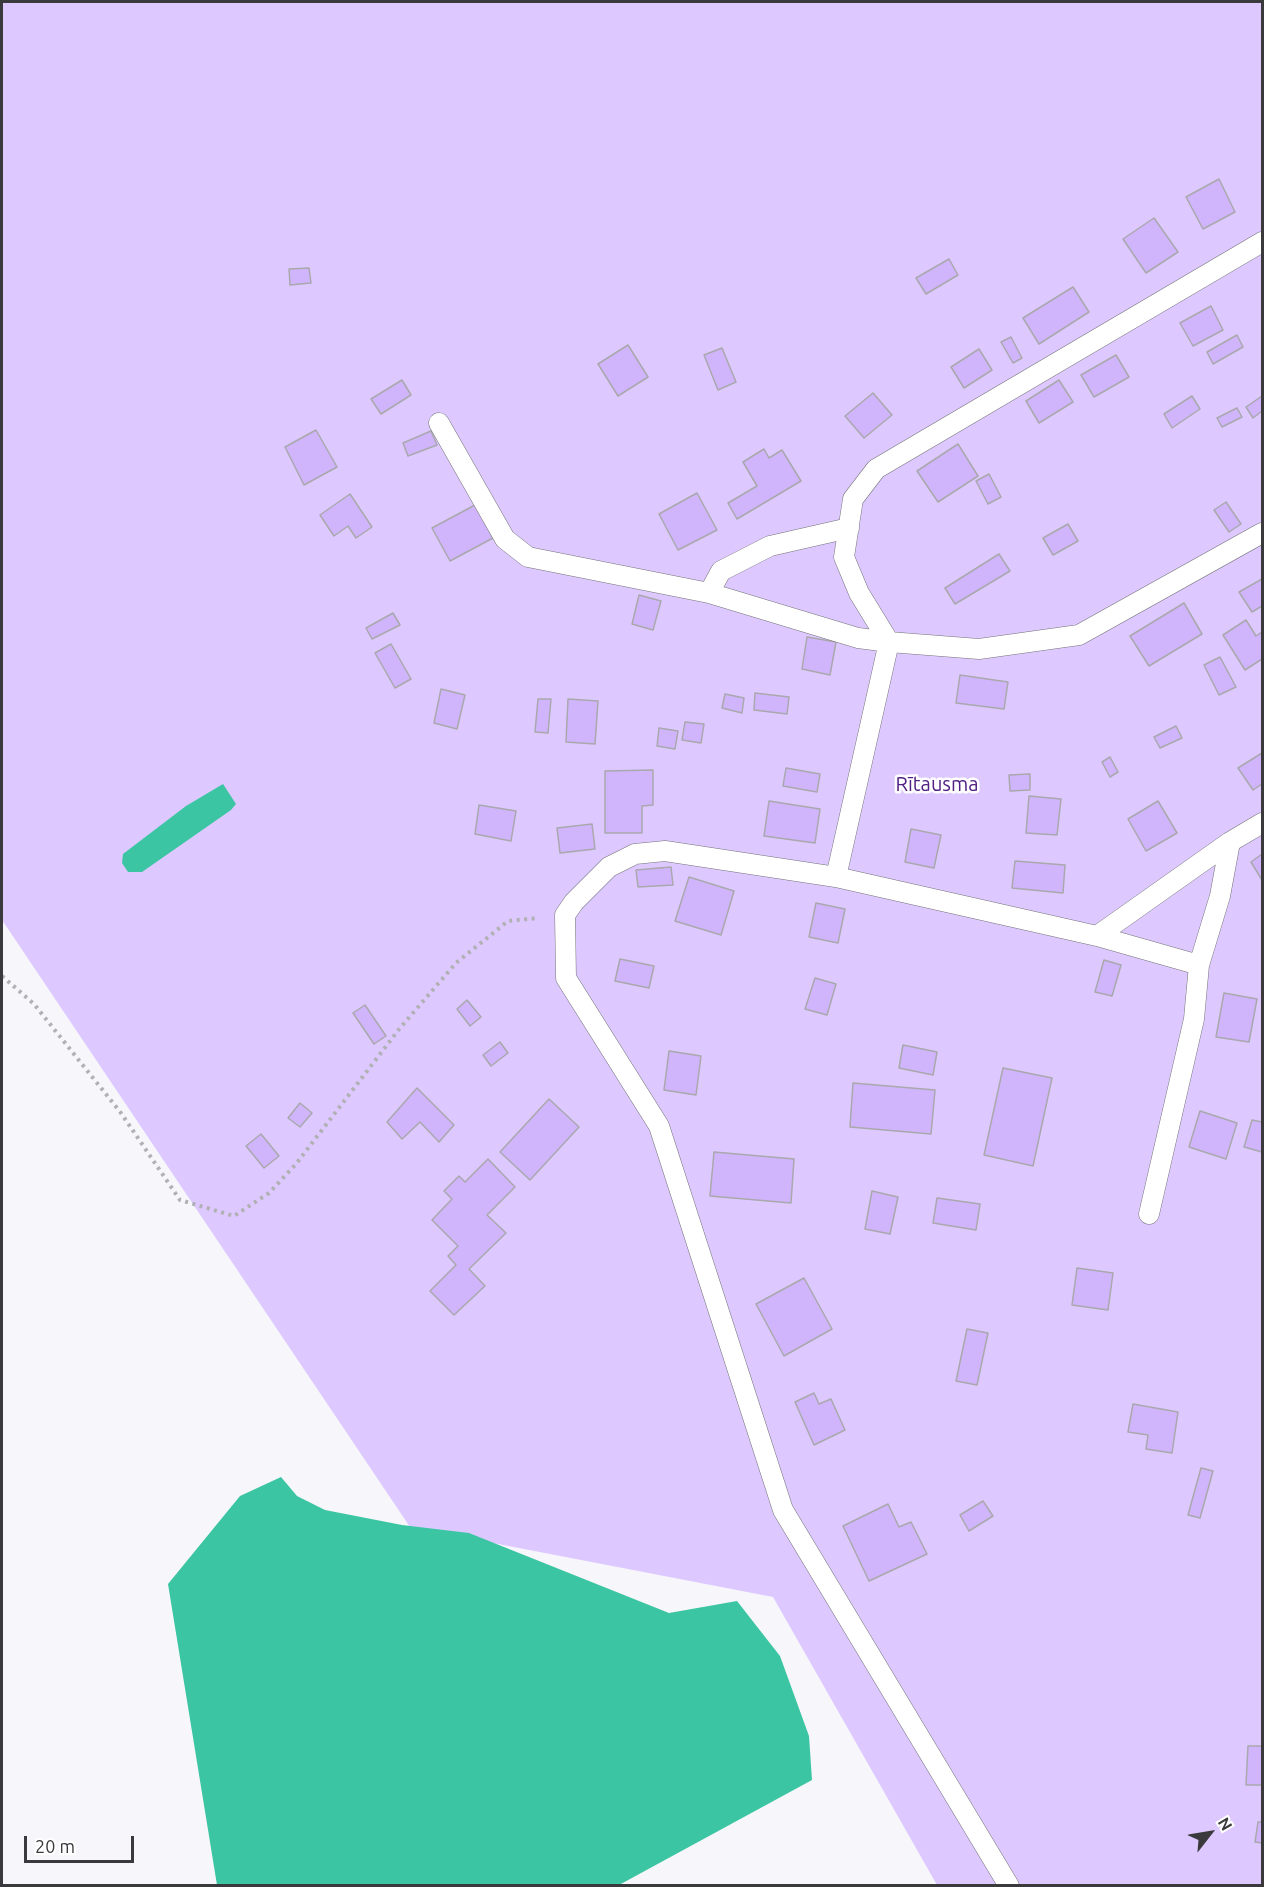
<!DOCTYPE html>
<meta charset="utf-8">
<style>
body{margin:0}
#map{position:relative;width:1264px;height:1887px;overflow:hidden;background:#f7f6fb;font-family:Ubuntu,sans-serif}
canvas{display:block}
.frame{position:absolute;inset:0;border:3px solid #3a393b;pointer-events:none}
.north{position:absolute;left:1180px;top:1803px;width:60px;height:60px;-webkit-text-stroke:4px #fff;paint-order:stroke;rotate:59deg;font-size:16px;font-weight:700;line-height:24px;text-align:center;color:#3a393b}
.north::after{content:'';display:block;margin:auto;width:21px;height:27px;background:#3a393b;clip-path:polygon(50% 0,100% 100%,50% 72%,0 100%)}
.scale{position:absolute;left:24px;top:1836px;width:110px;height:27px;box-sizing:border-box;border:3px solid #3a393b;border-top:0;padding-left:8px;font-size:18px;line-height:21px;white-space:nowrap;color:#3a393b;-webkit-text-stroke:4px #fff;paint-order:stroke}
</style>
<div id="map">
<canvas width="1264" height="1887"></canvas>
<div class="frame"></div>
<div class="north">N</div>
<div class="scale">20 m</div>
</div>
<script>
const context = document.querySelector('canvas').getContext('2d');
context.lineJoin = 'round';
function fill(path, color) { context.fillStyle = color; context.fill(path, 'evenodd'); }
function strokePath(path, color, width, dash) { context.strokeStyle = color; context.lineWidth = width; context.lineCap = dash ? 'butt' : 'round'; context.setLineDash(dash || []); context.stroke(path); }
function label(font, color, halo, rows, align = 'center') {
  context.font = font + ' Ubuntu,sans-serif'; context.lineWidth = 5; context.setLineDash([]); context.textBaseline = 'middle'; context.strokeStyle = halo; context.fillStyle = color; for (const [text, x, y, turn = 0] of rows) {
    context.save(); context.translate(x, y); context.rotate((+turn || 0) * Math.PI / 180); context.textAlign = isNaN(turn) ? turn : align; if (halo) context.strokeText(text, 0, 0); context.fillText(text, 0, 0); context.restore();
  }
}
fill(new Path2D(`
 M2 2H1262V1885H937L773 1597 410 1527 2 920Z`), '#ddc9ff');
fill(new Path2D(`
 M223 784 236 804 231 810 142 872H128L122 863 123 854 186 806Z
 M281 1477 297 1496 325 1510 402 1525 469 1533 669 1613 737 1601 780 1656 809 1736 812 1780 619 1885H217L168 1584 240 1496Z`), '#3cc5a2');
const building = new Path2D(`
 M1219 179 1235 212 1203 229 1186 197Z
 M1154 218 1178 252 1146 273 1123 239Z
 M949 259 958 275 926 294 916 278Z
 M309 268 311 283 290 285 289 269Z
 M1073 287 1089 312 1039 344 1023 318Z
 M1211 306 1223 330 1193 346 1180 323Z
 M1237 335 1243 347 1213 364 1207 352Z
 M1011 337 1022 358 1013 363 1001 342Z
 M628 345 648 377 618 396 598 364Z
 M722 348 736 382 718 390 704 355Z
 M979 349 992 370 964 388 951 367Z
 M1116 355 1129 377 1094 397 1081 375Z
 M402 380 411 395 381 414 371 399Z
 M1059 380 1073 402 1039 423 1026 401Z
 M873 393 892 415 864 438 845 416Z
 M1192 396 1200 409 1172 428 1164 414Z
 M1262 396V411L1253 418 1246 407Z
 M1237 408 1242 417 1222 427 1217 418Z
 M316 430 337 467 304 485 285 447Z
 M431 431 437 445 408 456 403 443Z
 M958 444 978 476 938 502 917 471Z
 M764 449 769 458 782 450 801 481 737 519 728 503 757 486 743 462Z
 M989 474 1001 497 988 504 976 481Z
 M697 493 717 530 678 550 659 514Z
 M350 494 372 527 356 538 348 526 334 536 320 515Z
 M1226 502 1241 524 1229 532 1214 510Z
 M475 505 493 538 450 561 432 528Z
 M1068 524 1078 541 1053 555 1043 538Z
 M999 554 1010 571 955 604 945 588Z
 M1262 579V606L1252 612 1239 592Z
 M639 595 661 601 653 630 632 624Z
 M1184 603 1202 634 1149 666 1130 636Z
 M393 613 400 625 372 639 366 628Z
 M1246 620 1256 636 1262 632V659L1245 670 1223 635Z
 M807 637 836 642 830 675 802 669Z
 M391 644 411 679 395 688 375 653Z
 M1220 657 1236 687 1219 695 1204 665Z
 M960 675 1008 682 1004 709 956 703Z
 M441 689 465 695 457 729 434 723Z
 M755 693 789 697 787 714 754 710Z
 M725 694 744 698 742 713 722 708Z
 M538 699H551L548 733 535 732Z
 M568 699 598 701 595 744 566 742Z
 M685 722 704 724 701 743 682 740Z
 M1176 726 1182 738 1160 748 1154 737Z
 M659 728 678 731 675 749 657 746Z
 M1262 753V784L1253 790 1238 768Z
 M1110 757 1118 772 1110 777 1102 762Z
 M786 768 820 774 817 792 783 786Z
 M653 770V805L642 806V833H605V771Z
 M1030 774V790L1010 791 1009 775Z
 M1029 796 1061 799 1057 835 1026 833Z
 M769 801 820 809 815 843 764 836Z
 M1158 801 1177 833 1146 851 1128 819Z
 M479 805 516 811 511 841 475 834Z
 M592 824 595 849 560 853 557 828Z
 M911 829 941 835 934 868 905 862Z
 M1262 854V880L1251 862Z
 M1015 861 1065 865 1063 893 1012 888Z
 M671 867 673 885 638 887 636 870Z
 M689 877 734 891 721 935 675 921Z
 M816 903 845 909 838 943 809 937Z
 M620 959 654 966 649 988 615 981Z
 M1104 960 1121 965 1112 996 1095 992Z
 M815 978 836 984 827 1015 805 1009Z
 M1224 993 1257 999 1249 1042 1216 1037Z
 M467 1000 481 1017 470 1026 457 1009Z
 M365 1005 386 1036 374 1044 353 1013Z
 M500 1042 508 1053 491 1066 483 1055Z
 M903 1045 937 1052 933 1075 899 1068Z
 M669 1051 701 1056 696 1095 664 1090Z
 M1003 1068 1052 1078 1033 1166 984 1155Z
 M853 1083 935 1090 931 1134 850 1127Z
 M417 1088 454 1125 439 1142 420 1122 402 1139 387 1122Z
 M549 1099 579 1127 530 1180 500 1152Z
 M300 1103 312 1113 300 1127 288 1118Z
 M1200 1111 1237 1123 1226 1159 1189 1147Z
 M1252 1120 1262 1122V1152L1244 1147Z
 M261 1134 279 1156 264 1168 246 1146Z
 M714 1152 794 1159 791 1203 710 1196Z
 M488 1159 515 1187 487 1215 506 1233 469 1269 485 1286 454 1315 430 1291 456 1265 448 1256 458 1246 432 1220 452 1199 444 1191 459 1176 465 1182Z
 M872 1191 898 1197 890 1234 865 1229Z
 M937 1198 980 1204 976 1230 933 1223Z
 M1077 1268 1113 1273 1108 1310 1072 1305Z
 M804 1278 832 1329 784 1356 756 1304Z
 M967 1329 988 1333 977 1385 956 1381Z
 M814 1393 819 1404 831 1399 845 1430 814 1445 795 1402Z
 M1133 1404 1178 1412 1172 1453 1146 1449 1148 1435 1128 1432Z
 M1201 1468 1213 1471 1200 1518 1188 1515Z
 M983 1501 993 1516 969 1531 960 1515Z
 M888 1504 899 1527 911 1522 927 1554 869 1581 843 1526Z
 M1248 1746H1262V1785H1246Z
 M1258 1822H1262V1843L1255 1842Z`);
fill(building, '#d1b5fc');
strokePath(building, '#a9a8ad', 1.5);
const service = new Path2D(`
 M1262 242 876 469 853 499 844 557 859 593 889 642 979 649 1079 635 1262 533
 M439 423 505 539 528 557 709 593 858 638 889 642 836 877
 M709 593 721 571 770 546 849 528
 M1199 965 1220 896 1230 842
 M1149 1214 1194 1019 1199 965 1097 936 1230 842 1262 823
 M1009 1886 783 1510 659 1126 566 978 565 915 574 902 609 867 635 854 665 851 836 877 1097 936`);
strokePath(service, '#757378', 21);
strokePath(new Path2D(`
 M2 976 34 1004 121 1113 180 1200 234 1216 269 1193 296 1164 400 1028 456 963 508 921 538 918`), '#b1b0b4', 4, [3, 4.5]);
strokePath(service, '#fff', 20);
label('20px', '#522084', '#fff', [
 ["Rītausma",937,784]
]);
</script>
